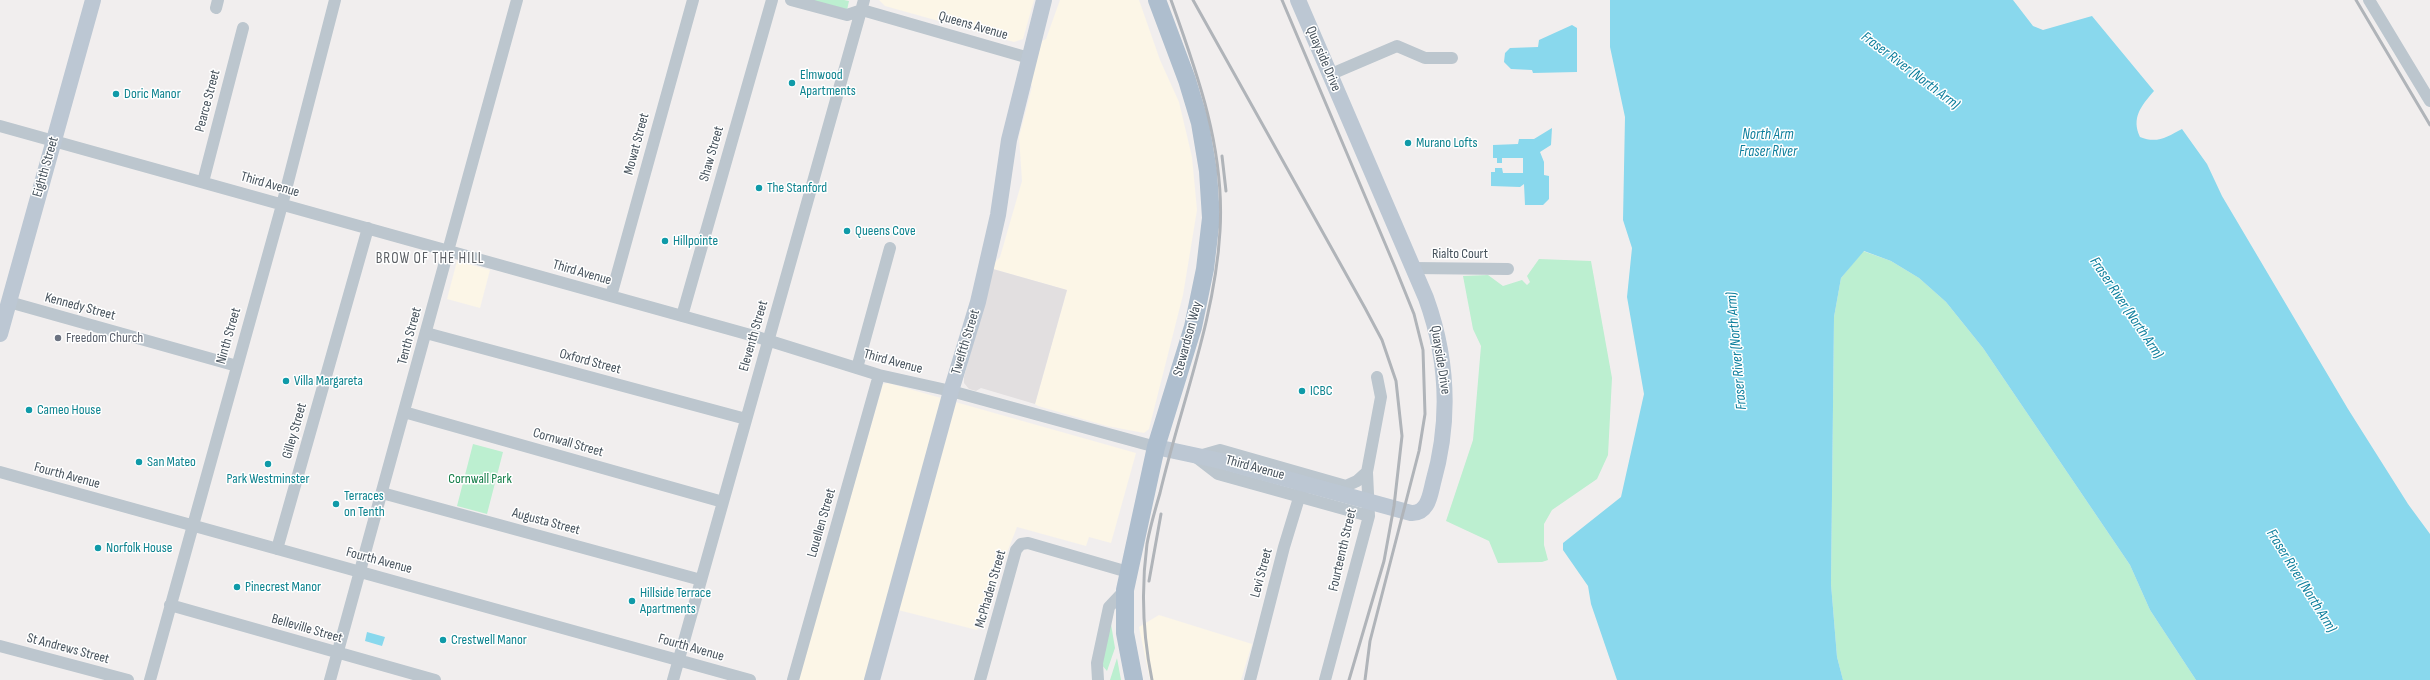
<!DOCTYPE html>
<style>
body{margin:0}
canvas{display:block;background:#f1eeee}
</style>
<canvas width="2430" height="680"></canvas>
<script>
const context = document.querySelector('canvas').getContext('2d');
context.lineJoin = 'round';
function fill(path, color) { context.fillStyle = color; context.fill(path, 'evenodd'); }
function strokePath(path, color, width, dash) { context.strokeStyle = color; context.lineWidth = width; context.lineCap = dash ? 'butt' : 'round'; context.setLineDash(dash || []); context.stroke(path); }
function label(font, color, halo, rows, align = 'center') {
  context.font = font + ' "Sofia Sans Condensed",sans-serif'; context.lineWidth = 3; context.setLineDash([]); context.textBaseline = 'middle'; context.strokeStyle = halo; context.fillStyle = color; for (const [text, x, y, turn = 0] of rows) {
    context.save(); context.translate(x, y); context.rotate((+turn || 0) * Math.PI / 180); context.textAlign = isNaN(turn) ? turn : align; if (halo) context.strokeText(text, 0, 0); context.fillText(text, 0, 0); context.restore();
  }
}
fill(new Path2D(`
 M879 0H1034L1023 39 1014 42 885 6Z
 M1060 0H1139L1160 60 1179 102 1192 157 1197 210 1183 295 1149 429 1144 433 1107 426 1038 406 1035 404 1067 290 993 269 995 262 1000 257 1022 181 1019 137 1032 87 1030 82 1042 41 1046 39Z
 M457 261 490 270 480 308 447 299Z
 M888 383 1136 453 1111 543 1089 537 1086 546 1017 527 977 630 898 610 879 680H798L883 384Z
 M1159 615 1252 644 1241 680H1150L1139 627Z`), '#fcf6e7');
fill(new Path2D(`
 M993 269 1067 290 1035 404 981 388 976 391 969 389 964 383V377Z`), '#e2dfe0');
fill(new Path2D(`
 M811 0H844L849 1 847 10Z
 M1863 251 1891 261 1919 278 1946 302 1983 348 2130 565 2150 610 2196 680H1843L1837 657 1831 584 1834 317 1841 278Z
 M1539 259 1591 261 1612 378 1608 455 1597 479 1552 510 1544 524V545L1548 560 1542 562 1498 563 1489 541 1446 521 1473 440 1481 346 1473 329 1463 276 1488 275 1503 286 1522 280 1527 285 1530 282 1527 276Z
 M473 444 503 452 487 514 457 506Z
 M1111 624 1115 648 1107 671 1101 664Z
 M1117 658 1121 680H1110Z`), '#bcefd0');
fill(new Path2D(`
 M1610 0H2013L2033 26 2043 30 2092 16 2154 91C2141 106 2131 118 2140 137 2157 144 2167 137 2182 129L2207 164 2222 196 2348 409 2408 504 2430 534V680H2196L2150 610 2130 565 1983 348 1946 302 1919 278 1891 261 1864 251 1841 278 1834 317 1831 584 1837 657 1843 680H1617L1591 604 1588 586 1563 550V543L1621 497 1644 394 1627 297 1632 248 1623 220 1625 117 1610 47Z
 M1572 25 1577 28V72L1533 73 1532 70 1511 69 1504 62 1505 53 1510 48 1538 47 1539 40Z
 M1552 128 1551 145 1540 152 1544 162V175L1549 176V199L1543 205H1525L1524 184 1520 187 1491 186V172H1495V168H1502L1503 173H1523V158H1502V163H1497V158H1493V145L1518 144 1519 139H1534Z
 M367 632 385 637 382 646 365 641Z`), '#89d8ed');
strokePath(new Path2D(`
 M791 0 847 15 862 10 1029 58
 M2369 0 2430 101
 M216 8 218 0
 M1329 75 1397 46 1425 58H1452
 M0 126 754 336 879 375 951 391 1156 447
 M203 182 243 28
 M1413 268 1508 269
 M611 296 693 0
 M9 302 237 366
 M682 316 772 0
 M426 333 746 419
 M857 368 890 248
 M404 412 723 502
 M1199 456 1220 450 1346 486 1357 481 1367 472
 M1196 457 1218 474 1369 516
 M0 472 750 680
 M382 493 701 580
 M277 549 368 228
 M170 605 435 680
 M0 646 128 680
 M150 680 282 205 335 0
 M330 680 517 0
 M673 680 864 0
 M793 680 879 375
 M980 680 1016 550 1021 544 1028 543 1128 572
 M1098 680 1097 663 1109 607 1125 590
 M1250 680 1284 547 1306 475
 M1325 680 1369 516 1367 472 1381 397 1377 377`), '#bcc6ce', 12);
strokePath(new Path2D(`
 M0 334 93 0
 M1156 447 1221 461 1411 513C1428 514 1430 495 1433 483 1451 420 1448 359 1426 298L1298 0
 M872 680 951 391 978 302 998 215 1009 140 1044 0`), '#bcc7d3', 16);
strokePath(new Path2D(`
 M1134 680 1125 633V590L1156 447 1193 327 1205 269 1211 218 1208 171 1200 123 1187 80 1157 0`), '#aebece', 18);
strokePath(new Path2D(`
 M1193 0 1365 308 1382 340 1396 381 1402 436 1394 506 1384 561 1349 680
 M1282 0 1395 267 1414 314 1423 350 1425 414 1419 451 1370 641 1365 680
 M2356 0 2430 125
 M1222 156 1226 191
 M1149 581 1161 514
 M1152 680C1143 636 1141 589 1147 544 1150 527 1155 510 1160 493 1180 407 1215 320 1220 231 1225 150 1198 75 1171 0`), '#b0b4b9', 3);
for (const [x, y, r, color] of [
 [792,83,4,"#0f9aa8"],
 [116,94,4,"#0f9aa8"],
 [1408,143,4,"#0f9aa8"],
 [759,188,4,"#0f9aa8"],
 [847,231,4,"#0f9aa8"],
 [665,241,4,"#0f9aa8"],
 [58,338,4,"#6b7280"],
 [286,381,4,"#0f9aa8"],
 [1302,391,4,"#0f9aa8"],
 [29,410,4,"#0f9aa8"],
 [139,462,4,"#0f9aa8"],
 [268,464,4,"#0f9aa8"],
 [336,504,4,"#0f9aa8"],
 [98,548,4,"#0f9aa8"],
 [237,587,4,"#0f9aa8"],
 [632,601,4,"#0f9aa8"],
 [443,640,4,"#0f9aa8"]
]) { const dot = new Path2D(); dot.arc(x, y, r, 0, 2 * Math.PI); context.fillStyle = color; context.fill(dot); strokePath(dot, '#fff', 1.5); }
label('14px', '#46525c', '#fff', [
 ["Queens Avenue",973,26,16],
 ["Quayside Drive",1323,59,67],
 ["Pearce Street",208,101,-75],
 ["Mowat Street",637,144,-75],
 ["Shaw Street",712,154,-74],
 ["Eighth Street",46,167,-74],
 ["Third Avenue",270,185,16],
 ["Rialto Court",1460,254],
 ["Third Avenue",582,273,16],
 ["Kennedy Street",80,307,15],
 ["Ninth Street",229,336,-74],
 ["Tenth Street",410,336,-75],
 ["Eleventh Street",754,336,-74],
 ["Stewardson Way",1188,339,-75],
 ["Twelfth Street",966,342,-73],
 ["Quayside Drive",1440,360,81],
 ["Oxford Street",590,362,15],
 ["Third Avenue",893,362,15],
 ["Gilley Street",295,431,-74],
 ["Cornwall Street",568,443,16],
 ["Third Avenue",1255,468,15],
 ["Fourth Avenue",67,476,15],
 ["Augusta Street",546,522,15],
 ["Louellen Street",822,523,-74],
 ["Fourteenth Street",1343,550,-77],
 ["Fourth Avenue",379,561,15],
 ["Levi Street",1262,573,-75],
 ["McPhaden Street",991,589,-74],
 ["Belleville Street",307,629,16],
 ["Fourth Avenue",691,648,16],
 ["St Andrews Street",68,649,15]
]);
label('14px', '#0d838f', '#fff', [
 ["Elmwood",800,75],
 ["Apartments",800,91],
 ["Doric Manor",124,94],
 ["Murano Lofts",1416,143],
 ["The Stanford",767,188],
 ["Queens Cove",855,231],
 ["Hillpointe",673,241],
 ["Villa Margareta",294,381],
 ["ICBC",1310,391],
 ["Cameo House",37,410],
 ["San Mateo",147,462],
 ["Park Westminster",268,479,"center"],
 ["Terraces",344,496],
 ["on Tenth",344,512],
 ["Norfolk House",106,548],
 ["Pinecrest Manor",245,587],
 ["Hillside Terrace",640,593],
 ["Apartments",640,609],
 ["Crestwell Manor",451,640]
], 'left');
label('14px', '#5b616d', '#fff', [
 ["Freedom Church",66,338]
], 'left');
label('14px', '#167f4a', '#fff', [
 ["Cornwall Park",480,479]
]);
label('italic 15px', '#0c7e9c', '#fff', [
 ["Fraser River (North Arm)",1910,71,37],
 ["North Arm",1768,135],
 ["Fraser River",1768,152],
 ["Fraser River (North Arm)",2126,308,56],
 ["Fraser River (North Arm)",1737,351,-95],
 ["Fraser River (North Arm)",2301,581,58]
]);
context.letterSpacing = '1px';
label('15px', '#5b5f64', '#fff', [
 ["BROW OF THE HILL",430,259]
]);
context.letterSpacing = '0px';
</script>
